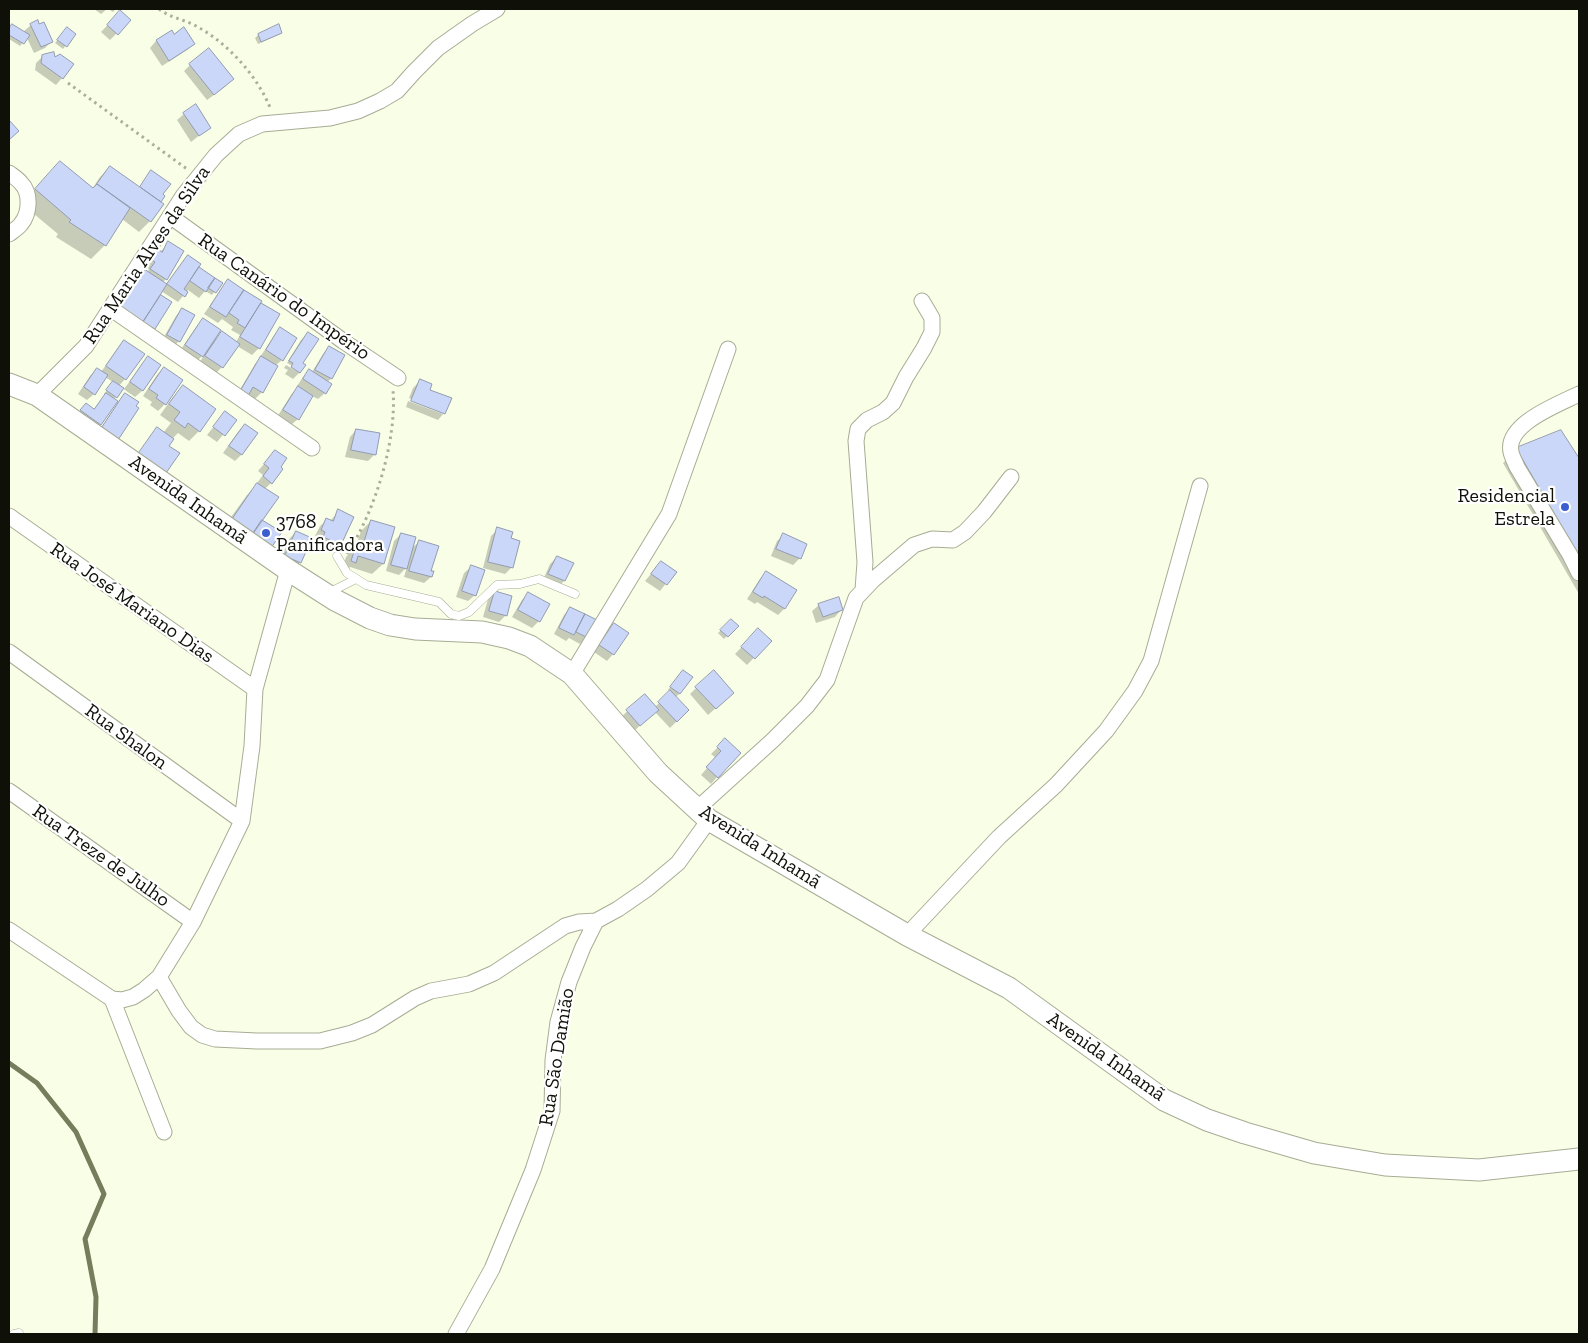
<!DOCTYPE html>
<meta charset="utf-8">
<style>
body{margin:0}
#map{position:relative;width:1588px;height:1343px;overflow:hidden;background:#f9ffe6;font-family:"Zilla Slab",serif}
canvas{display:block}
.frame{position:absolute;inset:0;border:10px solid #0f1108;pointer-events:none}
</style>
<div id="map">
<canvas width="1588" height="1343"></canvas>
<div class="frame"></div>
</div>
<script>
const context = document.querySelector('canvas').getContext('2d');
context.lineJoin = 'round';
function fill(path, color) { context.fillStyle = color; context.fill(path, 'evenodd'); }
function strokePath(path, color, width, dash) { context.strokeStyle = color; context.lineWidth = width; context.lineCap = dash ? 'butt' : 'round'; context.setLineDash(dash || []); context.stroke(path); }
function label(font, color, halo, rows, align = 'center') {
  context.font = font + ' "Zilla Slab",serif'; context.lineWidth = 4.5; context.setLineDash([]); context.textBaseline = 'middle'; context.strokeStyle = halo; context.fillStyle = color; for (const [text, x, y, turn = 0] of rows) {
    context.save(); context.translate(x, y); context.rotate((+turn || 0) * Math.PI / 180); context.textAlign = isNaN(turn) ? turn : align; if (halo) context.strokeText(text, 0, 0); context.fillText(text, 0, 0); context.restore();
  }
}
fill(new Path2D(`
 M94 9H107L101 14Z
 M108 9H116L113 12Z
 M120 12 130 20 110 40 101 32Z
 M31 25 52 41 45 48 34 53 27 38 20 46 9 39V29L12 26 23 32Z
 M64 32 75 34 63 49 55 43Z
 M171 32 174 36 194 44 187 50 162 66 150 48 156 41Z
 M281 33 278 35 258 44 255 38 258 35Z
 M43 56 62 78 56 85 35 70 36 63Z
 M190 65 226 86 207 100 184 71Z
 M184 114 210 127 191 142 177 120Z
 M110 167 139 188 152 172 161 195 159 202 162 204 150 221 139 232 122 219 105 245 91 259 56 237 58 234 22 204 46 177 92 189 100 177Z
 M169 243 166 279 162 283 166 285 182 263 188 256 197 267 221 283 212 295 205 291 199 298 188 290 178 302 161 291 156 300 161 297 170 303 154 329 147 335 136 327 147 273 149 269 144 266 150 256 160 252Z
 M228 281 279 315 259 348 252 355 237 346 222 367 215 374 199 363 203 357 202 356 195 363 179 352 197 326 203 320 212 343 222 333 236 342 240 335 231 330 233 327 222 319 218 323 204 314 222 288Z
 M182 309 193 316 179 341 172 348 161 342 176 316Z
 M280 329 282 360 275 366 277 367 262 392 255 399 247 395 235 398 255 364 261 358 260 357 274 336Z
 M308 334 300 372 293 379 285 374 288 370 284 368 286 365 298 372V369L287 363 301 340Z
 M124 341 125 379 119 386 124 389 142 365 148 358 159 366 142 391 135 397 122 388 114 399 118 403 126 395 110 445 96 436 118 403 116 402 100 424 94 430 75 417 86 404 93 410 106 395 104 394 113 382 105 377 94 394 87 400 78 394 90 376 97 369 101 372 118 348Z
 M329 348 344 356 331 379 327 382 325 393 318 399 312 396 298 419 291 425 277 417 291 395 299 387 297 386 303 377 310 371 312 372 323 354Z
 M164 369 167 402 158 411 150 405 152 402 143 396 157 375Z
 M420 381 444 413 438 420 406 407 408 401 443 414V411L409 398 413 388Z
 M183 387 199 431 189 441 178 433 172 439 133 461 151 436 157 429 163 433 171 423 160 415 173 397Z
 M225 413 235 420 217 442 207 435Z
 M245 425 256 433 241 455 235 461 223 453 238 432Z
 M356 430 375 454 368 461 345 457 350 437Z
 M1561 431 1579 460V594L1503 463 1517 449Z
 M269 458 271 483 221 531 247 495 258 484 257 483 263 475 258 471Z
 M339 511 353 517 340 545 333 551 317 544 320 538 315 536 320 526 327 520 330 521Z
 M371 521 394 528 383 564 372 574 350 567 345 573 341 572 346 557 356 546 361 531Z
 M498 529 512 567 505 574 483 568 491 536Z
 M296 532 300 562 294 569 279 563 289 539Z
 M401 534 411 549 420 541 431 577 424 583 404 577 407 567 399 575 386 571 394 541Z
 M784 535 806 544 800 558 793 565 771 556 777 541Z
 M557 557 564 581 558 587 543 580 550 564Z
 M661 562 675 572 660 591 645 581Z
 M471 567 475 595 468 601 456 597 464 573Z
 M766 573 796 591 784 609 778 615 757 602 755 604 747 599 760 579Z
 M495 593 506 615 499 622 483 617 488 599Z
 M528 594 539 621 532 628 512 617 522 600Z
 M819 605 841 610 835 617 816 623 812 611Z
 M570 608 595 620 587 637 580 644 569 638 566 641 554 634 564 615Z
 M731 620 737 626 724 639 718 633Z
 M614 625 613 654 607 661 594 652 608 631Z
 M758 630 770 641 747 665 735 654Z
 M680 674 679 694 675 698 688 710 670 728 655 712 633 732 620 718 645 695 655 707 670 692 668 690Z
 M696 688 726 699 708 715 690 694Z
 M725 740 717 777 711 784 701 775 716 758 711 754Z`), '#0003');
strokePath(new Path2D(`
 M9 1063 37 1083 76 1132 104 1194 85 1239 96 1297 95 1334`), '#767d5d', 5);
const building = new Path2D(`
 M120 10 131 20 118 35 107 25Z
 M38 20 39 24 44 22 53 42 41 47 30 24Z
 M12 24 30 35 24 44 9 35V29Z
 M279 24 282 33 261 42 258 34Z
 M67 27 76 34 67 47 57 40Z
 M184 27 195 44 169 61 156 40 172 30 174 34Z
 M209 48 234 79 214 95 189 64Z
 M54 52 55 57 60 54 74 64 63 79 41 63 42 55Z
 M196 104 211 128 199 136 183 113Z
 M9 120 19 131 9 140Z
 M60 161 93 188 97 184 130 208 106 246 69 222 71 220 35 189Z
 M110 166 164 204 151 222 97 184Z
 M151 170 171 184 163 194 165 196 161 202 140 187Z
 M168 241 184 251 167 280 150 269 155 262 150 259 156 248 162 252Z
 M188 255 201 264 184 289 188 292 185 297 167 284Z
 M199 267 215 278 206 292 190 281Z
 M144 269 167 284 143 322 120 307Z
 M215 278 223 283 216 293 208 288Z
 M228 279 244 290 226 317 210 307Z
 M244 290 262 301 245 328 237 323 239 320 229 313Z
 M161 295 172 302 155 329 143 322Z
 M261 303 280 314 260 349 240 337Z
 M182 308 195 315 180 342 167 335Z
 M203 318 221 330 203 357 185 345Z
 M280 327 297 338 283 361 266 350Z
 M222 331 240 344 223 368 205 356Z
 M308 332 319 339 303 363 306 365 300 373 291 367 293 363 289 361Z
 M124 340 145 354 126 380 106 366Z
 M329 346 345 355 332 379 315 370Z
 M148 356 161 365 143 391 130 382Z
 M261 356 278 366 263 393 253 387 248 396 240 392Z
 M164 367 183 380 166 405 156 398 158 395 149 389Z
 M97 368 108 375 95 395 84 387Z
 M309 369 332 384 326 394 303 379Z
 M420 379 432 384 430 390 452 398 445 414 411 401Z
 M113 381 124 388 117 398 106 390Z
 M183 385 216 409 200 432 188 423 185 428 174 420 180 412 169 404Z
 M298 386 313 396 299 420 283 410Z
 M106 393 118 401 101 425 80 410 86 403 94 409Z
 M125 393 139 402 136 406 139 408 118 440 101 429Z
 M225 411 237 420 225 436 213 427Z
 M245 424 258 433 242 455 229 446Z
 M157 427 174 439 169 446 180 453 166 473 138 454Z
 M356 429 380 433 376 455 351 450Z
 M1561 430 1579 458V557L1516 448Z
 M275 450 287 458 281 467 283 469 272 484 263 476 269 468 264 464Z
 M257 483 279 497 252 535 231 521Z
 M338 509 354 517 341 545 323 537 325 532 321 530 326 518 333 521Z
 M262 520 282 532 271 548 252 535Z
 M371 520 395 527 384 564 358 556 356 563 351 561 356 545 362 547Z
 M497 527 513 532 511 538 520 541 513 568 488 562Z
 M296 531 312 538 301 563 285 556Z
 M401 533 416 537 407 569 391 565Z
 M783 533 807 544 801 559 776 549Z
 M419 540 439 546 431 571H434L432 577 409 571Z
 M557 556 574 563 565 581 548 574Z
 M661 561 677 572 667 585 651 574Z
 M471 565 485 570 476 596 462 591Z
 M766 571 797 590 785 609 764 596 763 598 753 592Z
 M495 591 512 596 507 616 489 611Z
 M528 592 550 604 540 622 518 610Z
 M839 597 843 610 823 617 818 604Z
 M570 607 585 614 574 635 559 628Z
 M585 614 597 620 588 638 576 632Z
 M731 619 739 626 728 637 720 630Z
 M614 623 629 633 614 655 599 645Z
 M758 628 772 641 755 659 741 647Z
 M683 670 693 677 680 694 670 687Z
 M714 670 734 693 716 709 695 687Z
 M670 690 689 710 677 722 658 702Z
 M645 694 659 710 640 726 626 710Z
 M725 738 741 753 718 778 706 767 721 751 717 747Z`);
fill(building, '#cad7f8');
strokePath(building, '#929bb1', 1);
const lane = new Path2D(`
 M337 556 347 573 366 585 439 602 451 614 459 616 469 612 497 585 520 584 539 579 575 594
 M330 592 356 579
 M14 1334 19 1333`);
const street = new Path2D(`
 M9 173C13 176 18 179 21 183 31 193 30 213 21 224 18 228 13 231 9 234
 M170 216 343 341 398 378
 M110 308 312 448
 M1579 394C1559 404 1505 424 1511 452 1512 457 1515 462 1517 467L1570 555 1579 573
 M37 395 86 346 183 196 216 155 239 134 262 124 330 118 358 111 380 101 397 91 414 72 438 48 472 24 497 9
 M9 516 255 689
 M863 590 865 562 856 441 858 429 867 420 883 412 893 403 906 377 924 348 932 332V318L922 301
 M9 652 242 821
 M572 674 669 514 728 349
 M9 791 193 922
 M697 809 773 740 807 706 827 680 856 598 873 580 914 545 932 539 953 540 965 532 984 512 1011 477
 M9 930 112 999
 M907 935 999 837 1056 785 1106 731 1135 691 1151 661 1200 486
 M159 977 179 1011 191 1027 202 1035 215 1039 257 1041H320L352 1033 372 1025 415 998 431 991 469 984 494 973 565 926 579 922 596 921
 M112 999 122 1000 133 997 144 990 159 977 193 922 242 821 252 746 255 689 288 570
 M112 999 164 1132
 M456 1334 492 1269 533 1170 552 1111 553 1060 558 1022 569 982 583 947 596 921 618 909 647 889 678 863 709 820`);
const secondary = new Path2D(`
 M9 384 37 395 288 570 335 600 370 618 390 625 415 629 482 632 509 638 530 646 572 674 658 773 709 820 907 935 1009 988 1164 1100 1207 1120 1245 1133 1314 1153 1385 1165 1479 1170 1579 1159`);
strokePath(lane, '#a7ac95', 9);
strokePath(street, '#a7ac95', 17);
strokePath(secondary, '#a7ac95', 23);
strokePath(new Path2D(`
 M159 9C169 17 182 19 194 25 226 41 258 76 271 110
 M68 83 187 169
 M347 554C375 511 397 441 393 390`), '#aaaf9b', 3, [2.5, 4]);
strokePath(lane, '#fff', 8);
strokePath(street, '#fff', 15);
strokePath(secondary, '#fff', 21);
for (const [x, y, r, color] of [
 [1565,507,5,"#3c5dcf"],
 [266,533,5,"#3c5dcf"]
]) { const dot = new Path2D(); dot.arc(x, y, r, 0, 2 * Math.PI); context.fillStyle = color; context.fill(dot); strokePath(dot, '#fff', 2); }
label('20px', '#0f1108', '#fff', [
 ["Rua Maria Alves da Silva",147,255,-56],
 ["Rua Canário do Império",284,297,35],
 ["Avenida Inhamã",188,500,35],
 ["Rua José Mariano Dias",132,603,35],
 ["Rua Shalon",126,737,36],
 ["Avenida Inhamã",760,847,32],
 ["Rua Treze de Julho",101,856,35],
 ["Rua São Damião",557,1057,-81],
 ["Avenida Inhamã",1106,1057,35]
]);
label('20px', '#0f1108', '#fff', [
 ["Residencial",1555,496],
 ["Estrela",1555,519],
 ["3768",276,522,"left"],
 ["Panificadora",276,545,"left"]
], 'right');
</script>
